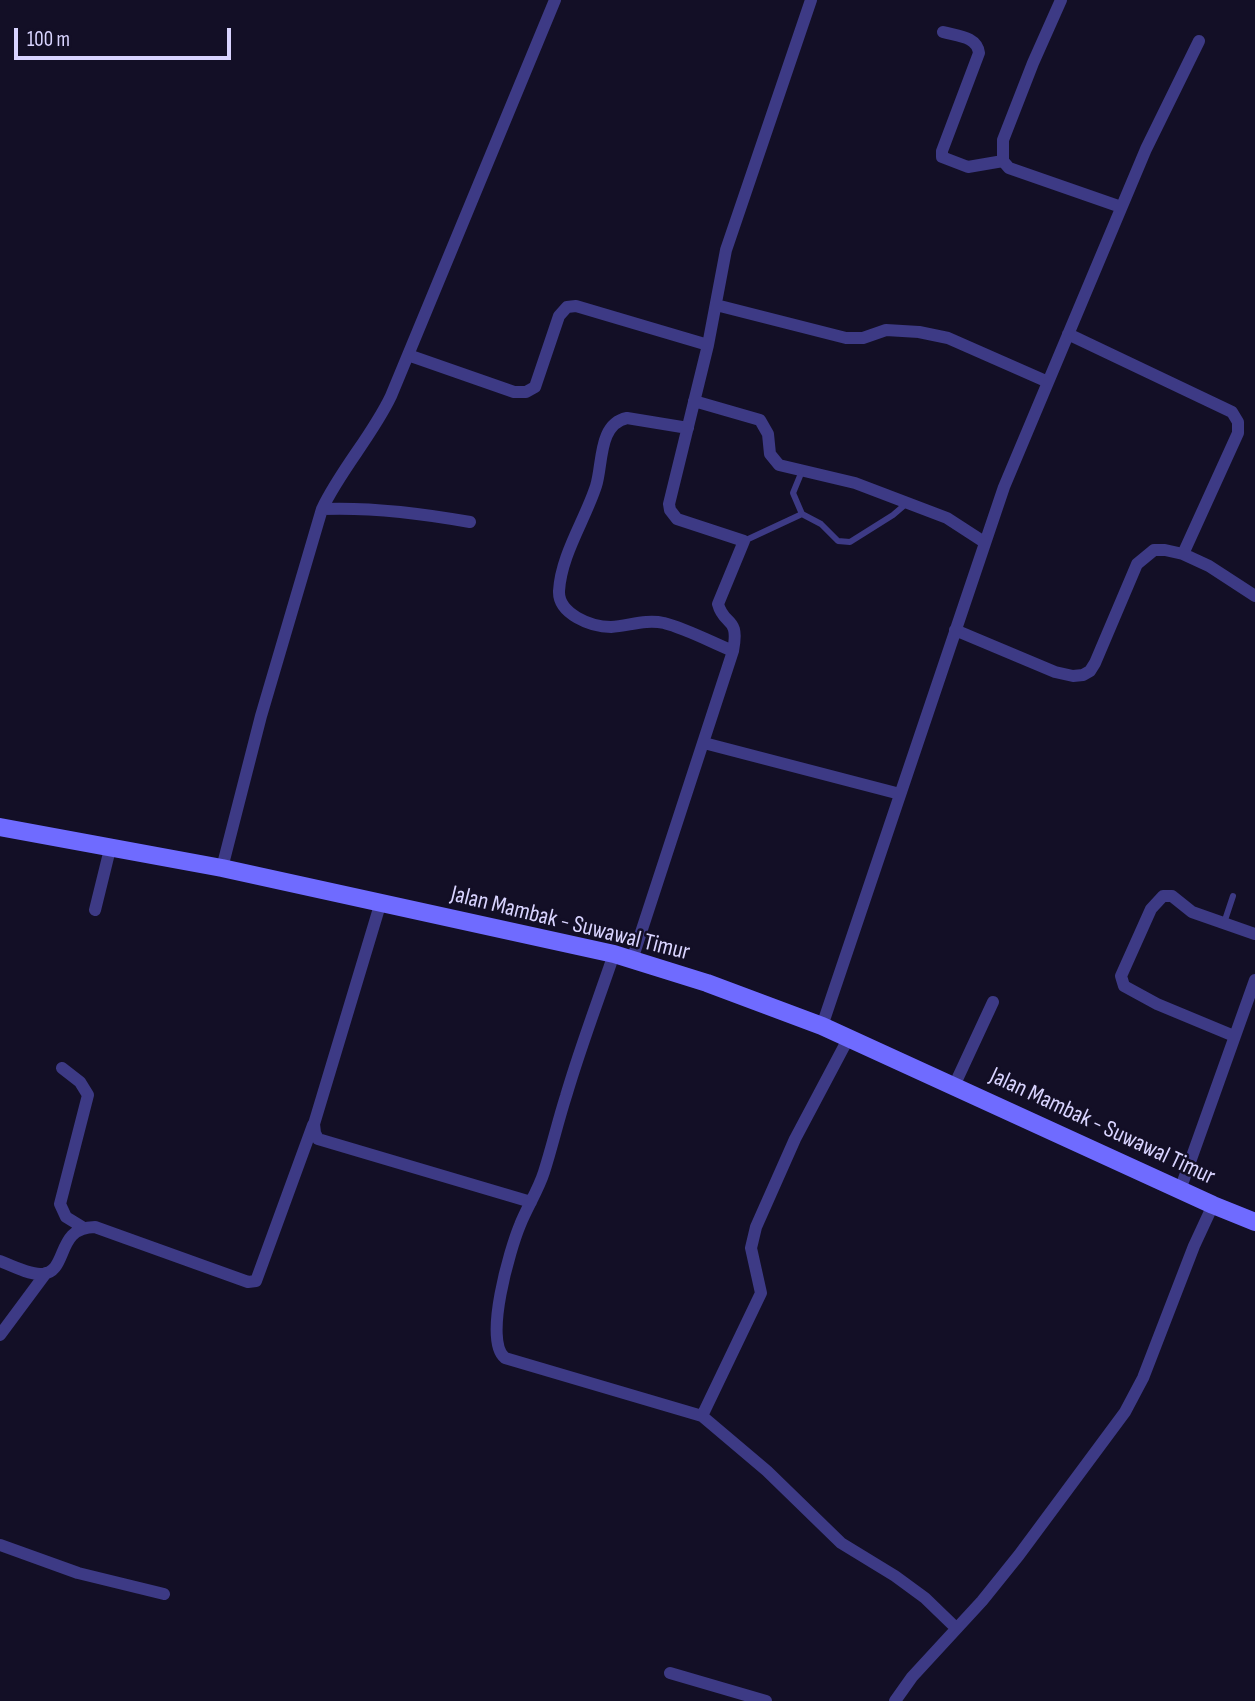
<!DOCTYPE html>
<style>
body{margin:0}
#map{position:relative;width:1255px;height:1701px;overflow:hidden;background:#130f26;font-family:"Sofia Sans Condensed",sans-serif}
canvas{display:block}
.scale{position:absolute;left:14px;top:28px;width:217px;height:32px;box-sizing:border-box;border:4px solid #d9d4ff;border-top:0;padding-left:9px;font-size:21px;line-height:24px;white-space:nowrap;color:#d9d4ff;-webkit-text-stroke:5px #130f26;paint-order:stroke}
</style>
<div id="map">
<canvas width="1255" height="1701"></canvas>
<div class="scale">100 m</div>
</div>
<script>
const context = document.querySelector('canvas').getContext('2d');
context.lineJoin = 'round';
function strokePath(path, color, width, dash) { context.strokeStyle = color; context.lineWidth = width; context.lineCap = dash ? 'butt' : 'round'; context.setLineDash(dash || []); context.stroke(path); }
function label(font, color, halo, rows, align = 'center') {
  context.font = font + ' "Sofia Sans Condensed",sans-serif'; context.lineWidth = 5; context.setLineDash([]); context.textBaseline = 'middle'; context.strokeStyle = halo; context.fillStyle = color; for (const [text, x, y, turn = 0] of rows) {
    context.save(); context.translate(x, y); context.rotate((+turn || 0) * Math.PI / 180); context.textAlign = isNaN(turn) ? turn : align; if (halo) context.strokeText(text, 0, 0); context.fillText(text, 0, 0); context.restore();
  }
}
strokePath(new Path2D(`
 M802 514 821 524 838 541 850 542 893 515 907 503
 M744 541 802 514 793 493 802 471
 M1224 923 1233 896`), '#3d3a85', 6);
strokePath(new Path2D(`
 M1061 0 1033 63 1003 140V161L1009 168 1121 207
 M943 32C957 36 977 36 979 53L942 151V157L968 167 1003 161
 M716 305 846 338H863L886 330 919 332 948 338 1048 382
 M1068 334 1232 412 1238 422V433L1183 554
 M408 355 514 392H526L535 387 559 316 567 307 576 306 708 345
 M694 401 760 420 768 434 770 454 779 465 855 483 947 518 984 542
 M688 428 627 418C598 424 603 464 596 486 585 520 561 555 559 591 558 614 591 627 611 627 629 626 645 619 664 623 687 629 711 642 733 651
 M322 509C372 507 420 513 470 522
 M955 630 1055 672 1073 676 1083 675 1090 671 1095 663 1137 564 1154 550H1165L1183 554 1209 566 1255 596
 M704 743 900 794
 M222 868 261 716 322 509C341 469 372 436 391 396L555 0
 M380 905 314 1124 315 1133 318 1139 531 1202
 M95 910 110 849
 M614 954C598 1001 580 1048 566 1096 558 1121 552 1147 544 1172 538 1191 527 1207 520 1225 510 1249 483 1341 505 1358L702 1416
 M632 960 733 651C740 615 724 627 718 604L744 541 677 519 670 510 669 504 708 345 726 250 811 0
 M822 1026 1004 487 1146 149 1199 41
 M1234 1036 1157 1004 1124 986 1121 976 1151 909 1163 896H1172L1192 912 1255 934
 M848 1039 795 1139 756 1227 751 1248 761 1293 702 1416 767 1471 841 1543 895 1576 925 1598 956 1628
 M62 1068 80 1082 88 1095 60 1204 66 1217 84 1228
 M954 1086 993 1002
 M1180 1190 1255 980
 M0 1261C12 1266 30 1275 42 1274 69 1272 55 1227 95 1227L248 1282 256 1281 313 1125
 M0 1335 46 1273
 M0 1545 78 1573 164 1594
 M670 1673 766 1701
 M895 1701 912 1677 982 1601 1019 1555 1125 1412 1143 1378 1194 1246 1213 1205`), '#3d3a85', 12);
strokePath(new Path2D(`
 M0 827 222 868 614 954 707 983 822 1026 1213 1205 1255 1222`), '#6f6bff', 18);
label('24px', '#d9d4ff', '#130f26', [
 ["Jalan Mambak - Suwawal Timur",570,924,14],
 ["Jalan Mambak - Suwawal Timur",1102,1127,25]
]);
</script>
